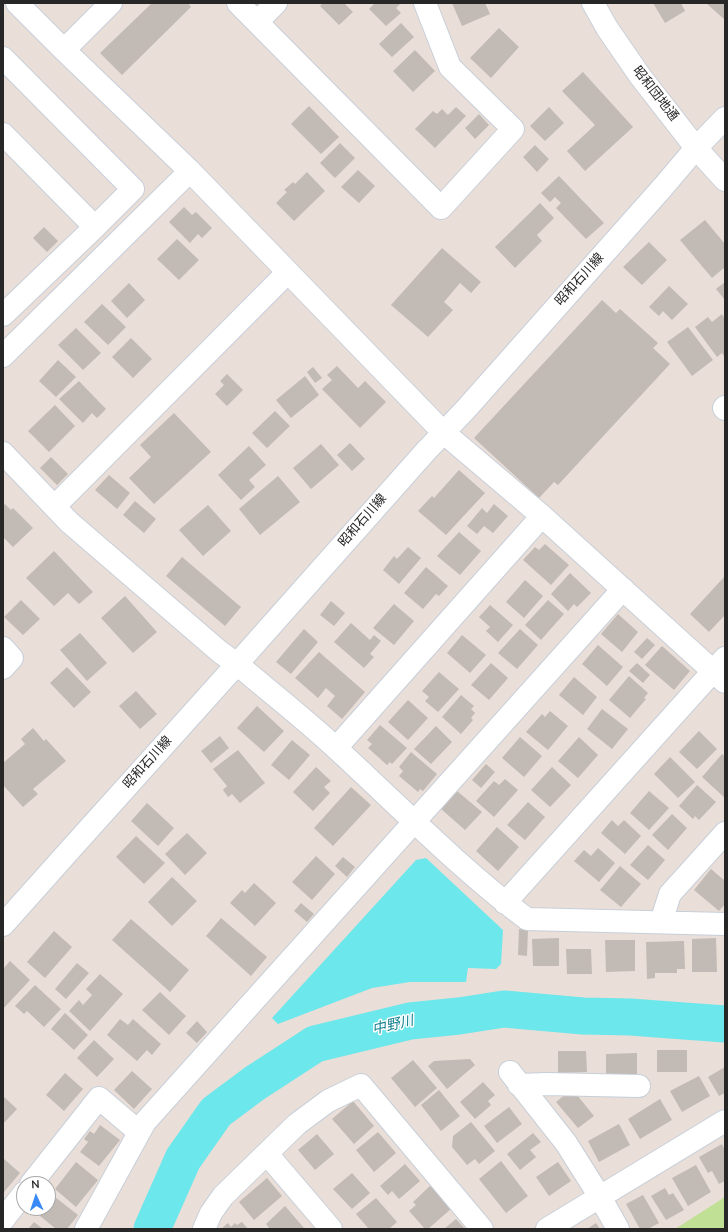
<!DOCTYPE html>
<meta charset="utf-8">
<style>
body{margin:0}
#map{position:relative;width:728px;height:1232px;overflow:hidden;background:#eaded8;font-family:"Nunito Sans",sans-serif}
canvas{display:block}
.frame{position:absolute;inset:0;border:4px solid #272727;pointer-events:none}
.north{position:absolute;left:16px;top:1176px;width:40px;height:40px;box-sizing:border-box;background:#fff;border:1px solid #a9a9a9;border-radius:50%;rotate:357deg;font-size:11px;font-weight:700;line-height:16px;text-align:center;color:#272727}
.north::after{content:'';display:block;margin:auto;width:14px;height:18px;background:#3989f6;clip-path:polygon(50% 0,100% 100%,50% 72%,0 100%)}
</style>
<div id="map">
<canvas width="728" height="1232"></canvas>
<div class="frame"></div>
<div class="north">N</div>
</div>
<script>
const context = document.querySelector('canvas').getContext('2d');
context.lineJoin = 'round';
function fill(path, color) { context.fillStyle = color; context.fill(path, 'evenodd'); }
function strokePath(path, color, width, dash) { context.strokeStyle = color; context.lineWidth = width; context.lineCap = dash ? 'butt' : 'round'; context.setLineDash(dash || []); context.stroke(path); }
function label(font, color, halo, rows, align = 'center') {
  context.font = font + ' "Nunito Sans","Noto Sans JP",sans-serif'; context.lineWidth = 3; context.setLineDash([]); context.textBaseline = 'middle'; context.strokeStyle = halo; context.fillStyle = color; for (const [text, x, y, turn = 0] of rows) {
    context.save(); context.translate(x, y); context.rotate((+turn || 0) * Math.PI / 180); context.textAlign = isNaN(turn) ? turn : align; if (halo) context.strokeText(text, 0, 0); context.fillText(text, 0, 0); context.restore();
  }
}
fill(new Path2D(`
 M725 1197V1229H675Z`), '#c0e095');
fill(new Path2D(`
 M426 858 503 930 501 964 496 969 468 968 466 982H410L372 988 278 1024 272 1018 416 860Z`), '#6ce7eb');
strokePath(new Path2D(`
 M152 1229 183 1159 216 1112 255 1083 315 1044 410 1021 459 1016 504 1009 583 1016 630 1017 725 1024`), '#6ce7eb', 37);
fill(new Path2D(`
 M152 3H188L191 7 122 75 100 53Z
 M323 3H344L353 12 339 25 320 6Z
 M375 3H401L396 8 401 13 386 26 369 9Z
 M452 3H485L490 14 462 26Z
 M653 3H681L685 11 665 23Z
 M706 3H725V20Z
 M401 23 414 37 392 57 379 44Z
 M499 28 519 47 491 78 470 58Z
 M415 50 435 71 413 92 393 71Z
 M583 72 633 127 585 171 567 151 595 125 562 91Z
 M309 106 339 137 321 154 291 124Z
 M456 107 466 116 435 148 415 129 433 111 437 114 442 109 448 115Z
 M549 107 564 123 545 141 530 126Z
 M479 114 489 125 475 139 465 128Z
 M340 143 355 158 335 178 320 163Z
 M535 145 549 159 537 172 523 157Z
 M358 170 375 186 359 203 341 187Z
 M307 172 325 191 294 221 276 203 287 192 284 190 293 182 295 184Z
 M559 176 604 223 586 239 556 208 561 203 555 197 550 202 541 193Z
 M540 203 554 218 537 235 542 241 515 268 495 247Z
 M184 207 192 215 196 212 212 228 202 238 198 234 190 243 169 222Z
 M705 220 725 244V267L712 278 680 240Z
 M44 227 58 241 47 252 33 238Z
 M177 239 199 260 179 280 157 259Z
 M649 242 667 260 642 285 623 267Z
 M442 248 481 282 471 293 460 283 444 302 453 310 428 337 391 305Z
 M725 282V300L716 289Z
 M129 283 145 300 127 318 111 301Z
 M669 286 688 304 672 320 663 311 659 316 649 307Z
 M602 300 616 313 620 309 658 343 653 348 670 364 558 485 554 482 539 498 474 438Z
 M102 304 126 327 108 345 84 322Z
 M722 314 725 319V355L724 356 722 353 717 357 695 327 708 317 712 322Z
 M688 327 713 360 692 376 667 342Z
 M76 328 101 353 83 370 58 345Z
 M131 338 152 359 133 378 112 357Z
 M58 360 76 377 56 397 39 381Z
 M337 366 358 388 365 381 386 402 360 428 322 389 332 380 327 375Z
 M313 367 322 378 315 383 307 372Z
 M227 374 243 390 227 406 215 394 224 385 220 381Z
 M305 376 319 395 291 418 276 400Z
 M79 381 106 409 97 418 92 413 83 423 59 399Z
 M55 405 75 426 49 452 28 431Z
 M275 411 290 426 267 448 252 433Z
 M174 413 211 452 154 504 129 478 151 457 140 445Z
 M350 443 365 459 352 471 337 455Z
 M321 444 339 465 311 489 293 468Z
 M249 446 266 465 249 480 255 487 241 500 218 475Z
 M51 457 68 474 57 485 40 468Z
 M459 470 485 493 446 535 418 511 432 496 434 498Z
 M109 475 130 493 117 509 95 490Z
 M278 476 300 502 260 535 239 509Z
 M135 501 156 519 144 533 123 515Z
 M5 504 11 510 13 508 33 528 13 547 3 537V506Z
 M494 504 508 516 493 533 484 526 477 534 467 526 482 508 487 513Z
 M208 505 231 531 203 556 179 530Z
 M459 532 481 551 460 575 437 556Z
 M545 544 569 565 551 585 523 560 535 547 539 550Z
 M408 547 421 558 399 584 383 570 394 556 397 559Z
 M54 551 93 592 79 604 68 593 54 606 26 578Z
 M182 557 241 607 225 626 166 576Z
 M426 567 448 586 439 596 436 594 423 609 404 593Z
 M570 573 591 593 577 607 574 604 568 611 551 594Z
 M725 576V615L709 632 690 614Z
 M525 580 543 596 524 618 506 602Z
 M125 596 157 632 133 653 101 618Z
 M21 600 40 619 23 635 4 617Z
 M548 600 564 614 541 640 525 625Z
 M331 601 345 613 334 626 320 615Z
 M394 604 414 621 394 645 373 628Z
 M490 605 513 625 498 642 486 631 490 627 479 617Z
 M618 614 638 632 622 652 601 634Z
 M351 623 370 640 374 635 381 641 370 654 374 657 364 668 334 642Z
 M304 629 318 642 291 674 276 662Z
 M520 629 538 645 517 669 498 653Z
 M80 633 107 663 87 681 60 650Z
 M462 635 486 655 470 673 447 653Z
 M647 638 655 645 642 659 634 652Z
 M598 645 623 667 607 686 582 664Z
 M662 646 690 671 674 690 645 665Z
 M319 652 365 692 342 719 327 706 335 696 326 688 318 698 295 678Z
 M491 663 508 678 489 700 471 685Z
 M637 663 650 675 643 683 629 671Z
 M67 667 91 692 74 708 50 683Z
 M439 672 459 689 438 712 425 701 429 697 422 691Z
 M629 676 648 693 644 698 646 699 630 718 609 700Z
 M574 677 597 697 583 715 559 695Z
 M136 691 157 714 140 729 119 706Z
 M461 695 474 706 471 709 475 713 471 718 473 720 461 734 442 717Z
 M408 700 428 718 408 740 388 722Z
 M257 706 284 731 264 752 237 728Z
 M602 709 628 729 612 749 587 729Z
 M550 711 568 726 548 750 526 732 542 714 545 717Z
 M380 725 407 748 392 764 390 762 387 765 368 748 372 744 367 740Z
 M436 726 452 742 431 764 414 749Z
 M33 728 44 741 46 739 66 761 33 789 38 794 23 807 3 785V763L25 744 21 739Z
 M699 731 717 749 697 769 679 752Z
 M220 736 229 748 211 763 201 751Z
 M520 737 542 756 524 777 502 758Z
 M579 737 598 755 578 778 558 761Z
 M292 740 310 755 289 780 271 765Z
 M238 750 265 783 240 803 232 794 228 797 223 790 227 786 213 769Z
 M411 752 437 774 423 791 420 789 418 792 399 776 403 771 399 767Z
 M722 754 725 756V798L702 777Z
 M670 757 695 782 678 798 654 774Z
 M486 764 495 772 481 788 472 780Z
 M316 767 331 781 324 787 330 793 313 811 293 792Z
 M552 767 571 785 550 807 531 790Z
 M505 779 518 790 494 817 476 801 494 781 499 785Z
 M697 785 716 802 699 820 695 816 693 819 679 806Z
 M351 787 371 805 333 846 314 828Z
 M457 791 482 812 465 830 441 809Z
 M649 791 669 808 649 830 630 813Z
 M528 802 545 817 525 840 507 825Z
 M147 803 174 828 158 846 131 821Z
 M672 814 687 828 668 850 652 835Z
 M612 820 618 826 624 820 641 836 625 854 601 833Z
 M497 827 519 847 498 871 476 851Z
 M187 833 207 853 185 875 165 854Z
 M136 836 165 863 144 884 116 857Z
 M648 845 665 860 648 880 630 865Z
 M598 848 615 863 599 882 574 861 584 850 591 856Z
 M316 856 335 874 312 900 292 882Z
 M343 857 355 867 347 877 335 866Z
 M620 866 641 884 621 907 600 890Z
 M711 869 725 881V904L719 911 694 890Z
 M172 877 197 901 172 926 148 902Z
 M254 883 276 903 255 926 230 903 242 890 245 893Z
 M301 903 314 914 307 922 294 911Z
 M221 918 267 957 251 976 206 936Z
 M131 919 189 970 170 992 112 940Z
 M519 929 528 930 527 956 518 955Z
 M54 931 72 947 45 978 27 962Z
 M559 938V966H533L532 939Z
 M716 938 717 972H692V939Z
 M605 940H635V971L606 972Z
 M684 941 685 969H677V973H655V978L647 979 646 942Z
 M566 949H591L592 974H567Z
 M10 961 30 980 3 1009V969Z
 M77 963 89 973 66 999 55 989Z
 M100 974 123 994 90 1031 69 1011 79 1000 83 1005 92 995 86 989Z
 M35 985 61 1009 44 1027 27 1011 24 1014 15 1006Z
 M160 992 186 1016 169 1035 142 1010Z
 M65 1013 88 1035 74 1050 51 1029Z
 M120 1019 128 1025 133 1019 161 1044 152 1055 147 1050 137 1061 107 1035Z
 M197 1021 207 1032 197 1043 186 1033Z
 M94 1040 114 1059 97 1077 77 1058Z
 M657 1050H687V1072H657Z
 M558 1051H586L587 1072 558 1073Z
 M637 1053V1075H606V1054Z
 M470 1059 475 1065 447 1089 428 1066 434 1061Z
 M413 1060 437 1088 415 1107 391 1078Z
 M725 1067V1093L719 1096 708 1077Z
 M132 1071 152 1089 134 1109 114 1090Z
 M65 1073 83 1089 64 1111 46 1095Z
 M699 1076 710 1096 682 1112 670 1091Z
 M483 1082 495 1095 488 1101 491 1105 475 1119 460 1102Z
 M572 1089 594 1116 578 1128 556 1102Z
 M439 1090 460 1116 441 1131 421 1105Z
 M3 1096 17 1109 3 1124Z
 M660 1099 672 1120 640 1139 628 1119Z
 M353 1101 374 1126 354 1144 332 1119Z
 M509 1107 522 1124 497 1143 484 1126Z
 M471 1122 495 1151 479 1164 475 1159 467 1165 452 1147 453 1136Z
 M619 1124 630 1145 599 1162 588 1141Z
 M100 1125 120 1140 99 1166 80 1152 88 1142 84 1139 90 1131 94 1134Z
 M378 1132 396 1153 374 1172 356 1150Z
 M533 1133 541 1142 530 1150 536 1157 520 1170 507 1154Z
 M317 1134 334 1154 315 1170 298 1150Z
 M722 1144 725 1150V1181L719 1184 712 1171 708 1173 699 1157Z
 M3 1158 20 1173 4 1192 3 1190Z
 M501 1161 528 1196 506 1213 479 1179Z
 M76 1162 98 1180 76 1207 55 1189Z
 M558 1162 571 1181 549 1196 536 1177Z
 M405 1164 420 1181 399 1199 392 1191 388 1195 380 1186Z
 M696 1165 711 1192 688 1206 672 1178Z
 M352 1173 370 1193 352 1209 333 1189Z
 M267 1178 282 1196 254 1220 239 1202Z
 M431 1185 452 1208 428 1229H425L409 1211 416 1205 413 1202Z
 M665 1188 669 1195 673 1193 684 1210 666 1220 651 1196Z
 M643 1195 659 1223 648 1229H640L626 1204Z
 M55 1197 78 1215 67 1229H56L40 1216 46 1208H48V1205Z
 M376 1198 397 1222 389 1229H369L356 1214Z
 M285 1206 305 1229H270L266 1224Z
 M456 1219 465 1229H444Z
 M34 1222 43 1229H28Z
 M242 1222 248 1229H221L228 1223 231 1227 235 1223 237 1225Z
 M596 1223 600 1229H587Z`), '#c2bab4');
const minor = new Path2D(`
 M17 3 64 50 190 171 443 432 542 516 725 682
 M238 3 441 208 513 129 450 67 425 3
 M593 3 607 28 640 76 696 148 725 180
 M257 22 276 3
 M64 50 111 3
 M3 58 133 189 95 227
 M3 134 95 227 3 315
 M3 356 190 171
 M725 407 724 408 725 409
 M3 453 69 522 220 652 237 664C270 692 305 719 337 749 399 806 459 868 527 919L725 924
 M55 506 288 272
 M3 648 12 658 3 668
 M336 748 542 516
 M505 903 725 658
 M661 922 670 894 725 833
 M3 925 69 851 237 664 426 451 466 409 663 187 696 148 725 118
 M510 1072 566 1143 600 1197 618 1229
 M519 1085 546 1084 639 1086
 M267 1154 331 1229
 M31 1184 99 1098 139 1132
 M3 1220 24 1193
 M86 1229 145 1122 623 589
 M204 1229 211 1213 223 1196 297 1124 328 1101 361 1085 482 1229
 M547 1229 725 1121`);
strokePath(minor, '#c7cfd9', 24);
strokePath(minor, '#fff', 22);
label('13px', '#272727', '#fff', [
 ["昭和団地通",655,94,52],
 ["昭和石川線",580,280,-48],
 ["昭和石川線",363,521,-49],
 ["昭和石川線",148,763,-48]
]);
label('italic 14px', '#0f7e8c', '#fff', [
 ["中野川",393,1026,-13]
]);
</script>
